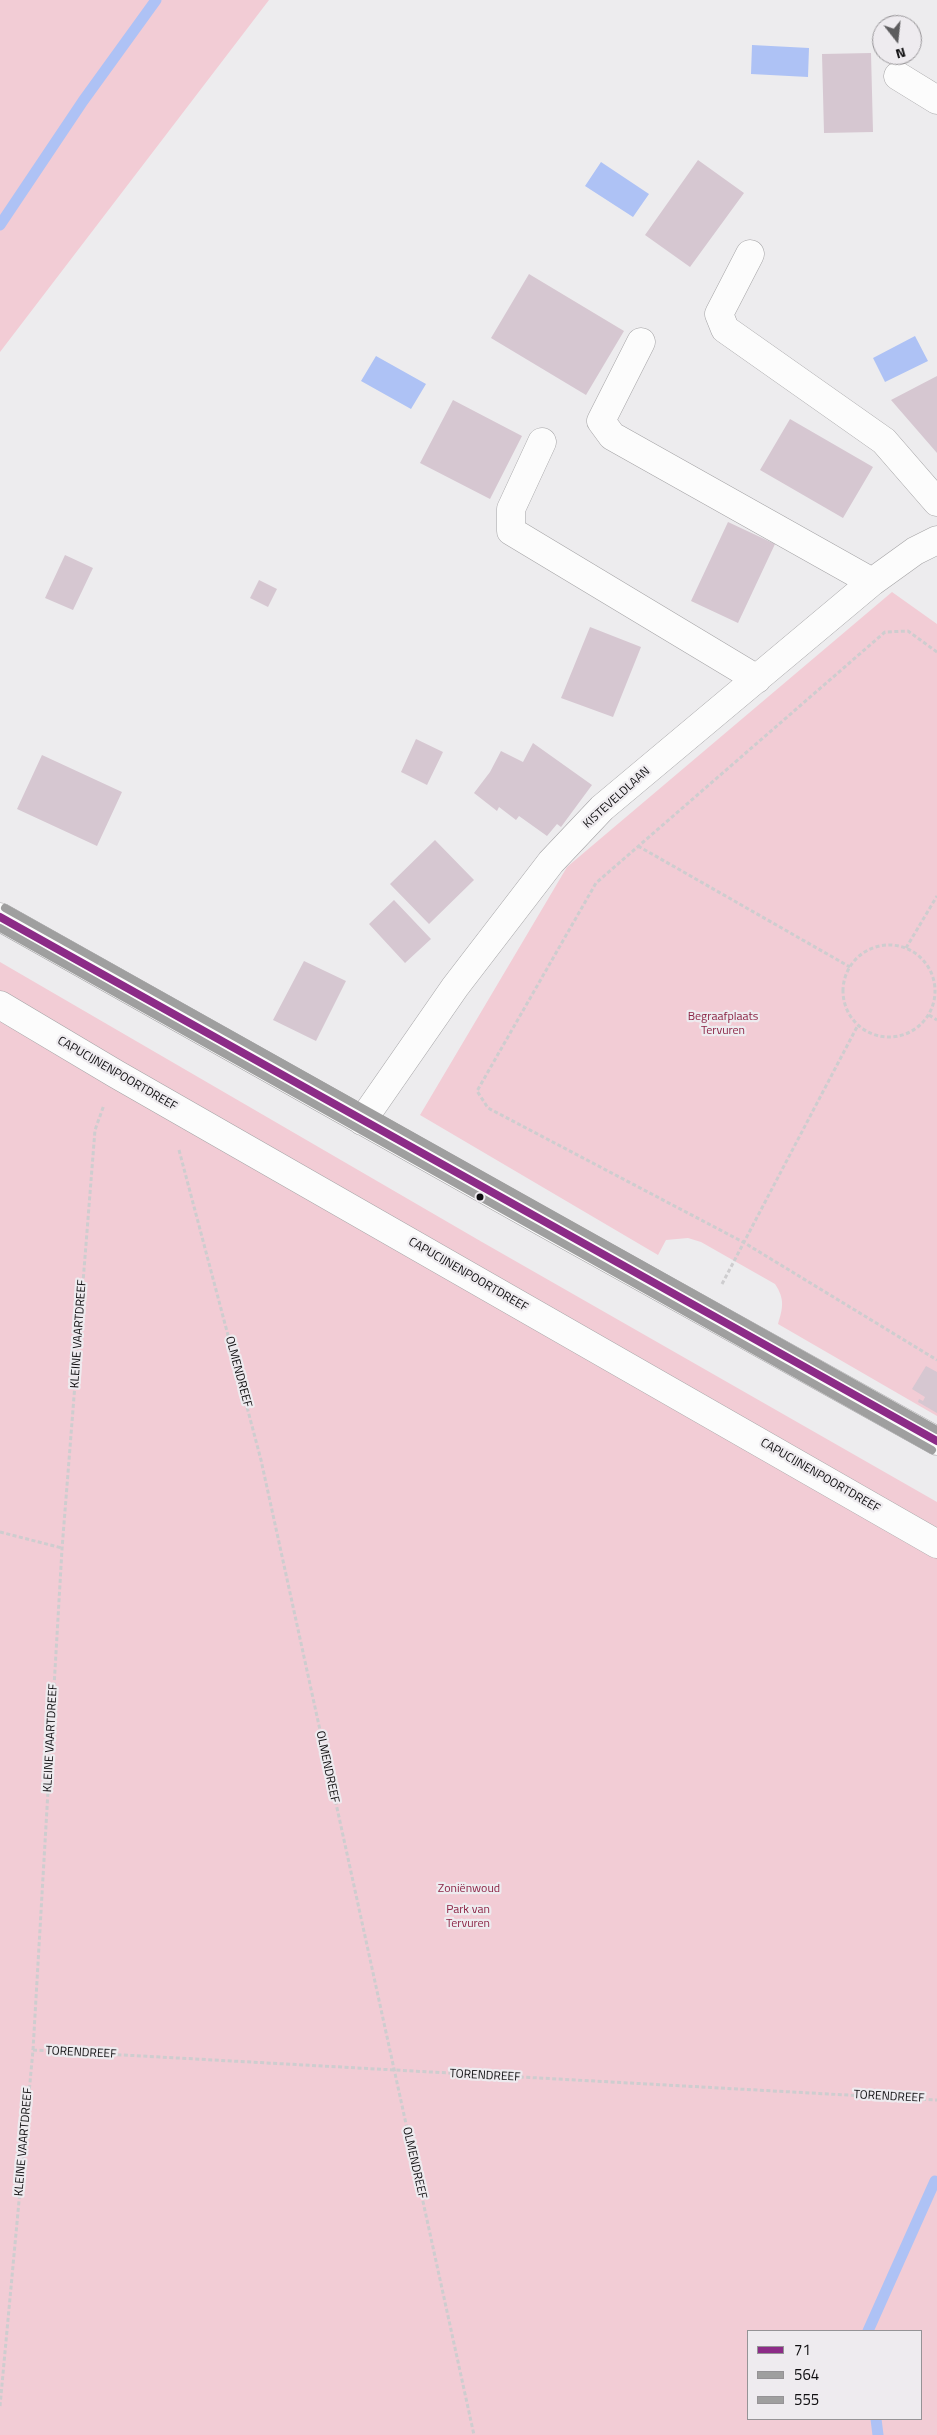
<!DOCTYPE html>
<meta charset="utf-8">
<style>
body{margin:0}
#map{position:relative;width:937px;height:2435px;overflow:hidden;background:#edecee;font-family:"Titillium Web",sans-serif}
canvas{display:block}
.legend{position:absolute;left:747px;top:2330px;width:175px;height:90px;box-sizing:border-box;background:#eeebef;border:1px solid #959396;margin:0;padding:6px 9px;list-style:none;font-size:15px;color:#0f0e10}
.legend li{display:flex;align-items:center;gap:10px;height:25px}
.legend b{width:25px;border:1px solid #959396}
.north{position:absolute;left:872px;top:15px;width:50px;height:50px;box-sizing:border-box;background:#eeebef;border:1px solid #959396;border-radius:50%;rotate:164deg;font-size:14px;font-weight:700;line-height:20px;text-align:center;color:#0f0e10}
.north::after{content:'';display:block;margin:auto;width:18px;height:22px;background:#5d5c5e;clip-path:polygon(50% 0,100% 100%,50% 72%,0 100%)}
</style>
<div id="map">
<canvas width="937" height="2435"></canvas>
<ul class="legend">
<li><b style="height:6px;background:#8c2b87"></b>71</li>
<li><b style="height:6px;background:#9f9f9f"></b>564</li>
<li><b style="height:6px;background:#9f9f9f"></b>555</li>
</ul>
<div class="north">N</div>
</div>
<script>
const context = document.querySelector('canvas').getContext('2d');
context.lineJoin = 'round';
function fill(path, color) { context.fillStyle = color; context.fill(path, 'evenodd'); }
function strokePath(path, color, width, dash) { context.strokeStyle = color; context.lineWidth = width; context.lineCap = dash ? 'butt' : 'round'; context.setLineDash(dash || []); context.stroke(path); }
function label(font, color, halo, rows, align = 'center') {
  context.font = font + ' "Titillium Web",sans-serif'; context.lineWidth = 4.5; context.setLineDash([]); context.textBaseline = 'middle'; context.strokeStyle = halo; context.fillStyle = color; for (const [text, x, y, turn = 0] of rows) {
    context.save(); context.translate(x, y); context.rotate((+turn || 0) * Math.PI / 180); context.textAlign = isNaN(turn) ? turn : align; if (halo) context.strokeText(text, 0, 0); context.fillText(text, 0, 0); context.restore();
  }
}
fill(new Path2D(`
 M0 0H269L0 352Z
 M892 592 937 624V1416L778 1324C783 1308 785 1299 775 1284L701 1242 688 1238 666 1240 658 1255 420 1115 567 867Z
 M0 962 482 1242 937 1502V2435H0ZM748 2331H921V2419H748Z`), '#f2ccd5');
fill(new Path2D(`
 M752 45 809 48 808 77 751 74Z
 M601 162 649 194 633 217 585 186Z
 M915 336 928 361 885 382 873 358Z
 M376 356 426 384 411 409 361 381Z`), '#aec2f5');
strokePath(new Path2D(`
 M0 225 83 101 156 0
 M868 2331 935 2181
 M876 2419 878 2435`), '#aec2f5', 11);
fill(new Path2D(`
 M871 53 873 132 824 133 822 54Z
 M698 160 744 193 690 267 645 235Z
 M529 274 624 331 586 395 491 338Z
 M937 376V453L891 400Z
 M453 400 522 436 490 499 420 463Z
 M790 419 873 467 843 518 760 470Z
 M728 522 775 544 738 623 691 601Z
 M65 555 93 568 73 610 45 598Z
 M259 580 277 589 268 607 250 598Z
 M590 627 641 647 613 717 561 698Z
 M416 739 443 752 427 785 401 772Z
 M533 743 592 785 561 827 557 824 547 836 519 816 516 820 499 807 497 811 474 793 490 772 501 751 523 762Z
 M42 755 122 792 97 846 17 809Z
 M435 840 474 880 429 924 390 884Z
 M394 900 431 939 405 963 369 924Z
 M304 961 346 981 316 1041 273 1020Z
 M926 1366 937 1372V1413L918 1402 919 1399 923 1401 925 1397 912 1389Z`), '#d6c7d1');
const minor = new Path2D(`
 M898 76 937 100
 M750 254 719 314 725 329 884 441 937 502
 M641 342 601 421 612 436 872 582
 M542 442 511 509V531L757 679
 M0 917 543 1222 937 1441
 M0 1005 116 1074 937 1544
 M362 1121 455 987 551 862 602 808 872 582 915 551 937 540`);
strokePath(minor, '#a4a3a5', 29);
strokePath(new Path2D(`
 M937 652 908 631 885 632 596 883 477 1091 488 1108 743 1242 937 1360
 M638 846 850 967
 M843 991a46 46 0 1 1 92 0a46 46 0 1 1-92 0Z
 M906 948 937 896
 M929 1015 937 1020
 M179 1150 261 1460 474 2435
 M722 1284 858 1025
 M0 1532 62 1548
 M33 2050 937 2100
 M0 2406 33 2050 62 1549 95 1130 104 1105`), '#cecdcf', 3, [4, 2.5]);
strokePath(minor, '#fcfcfc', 28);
strokePath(new Path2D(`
 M0 917 937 1441`), '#8c2b87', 8);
strokePath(new Path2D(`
 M0 928 932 1450`), '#9f9f9f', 8);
strokePath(new Path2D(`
 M5 908 937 1430`), '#9f9f9f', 8);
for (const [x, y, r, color] of [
 [480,1197,4.5,"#0f0e10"]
]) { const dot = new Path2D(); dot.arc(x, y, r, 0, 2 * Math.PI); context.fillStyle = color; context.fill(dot); strokePath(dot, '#eeebef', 2); }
label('12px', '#0f0e10', '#eeebef', [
 ["KISTEVELDLAAN",617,798,-42],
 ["CAPUCIJNENPOORTDREEF",117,1074,30],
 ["CAPUCIJNENPOORTDREEF",468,1275,30],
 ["KLEINE VAARTDREEF",79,1334,-86],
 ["OLMENDREEF",238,1372,75],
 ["CAPUCIJNENPOORTDREEF",820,1476,30],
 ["KLEINE VAARTDREEF",51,1738,-87],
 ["OLMENDREEF",327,1767,78],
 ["TORENDREEF",81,2053,3],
 ["TORENDREEF",485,2076,3],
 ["TORENDREEF",889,2097,3],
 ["KLEINE VAARTDREEF",24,2142,-85],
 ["OLMENDREEF",414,2163,77]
]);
label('12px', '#8b2546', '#eeebef', [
 ["Begraafplaats",723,1017],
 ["Tervuren",723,1031],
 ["Zoniënwoud",469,1889],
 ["Park van",468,1910],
 ["Tervuren",468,1924]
]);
</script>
